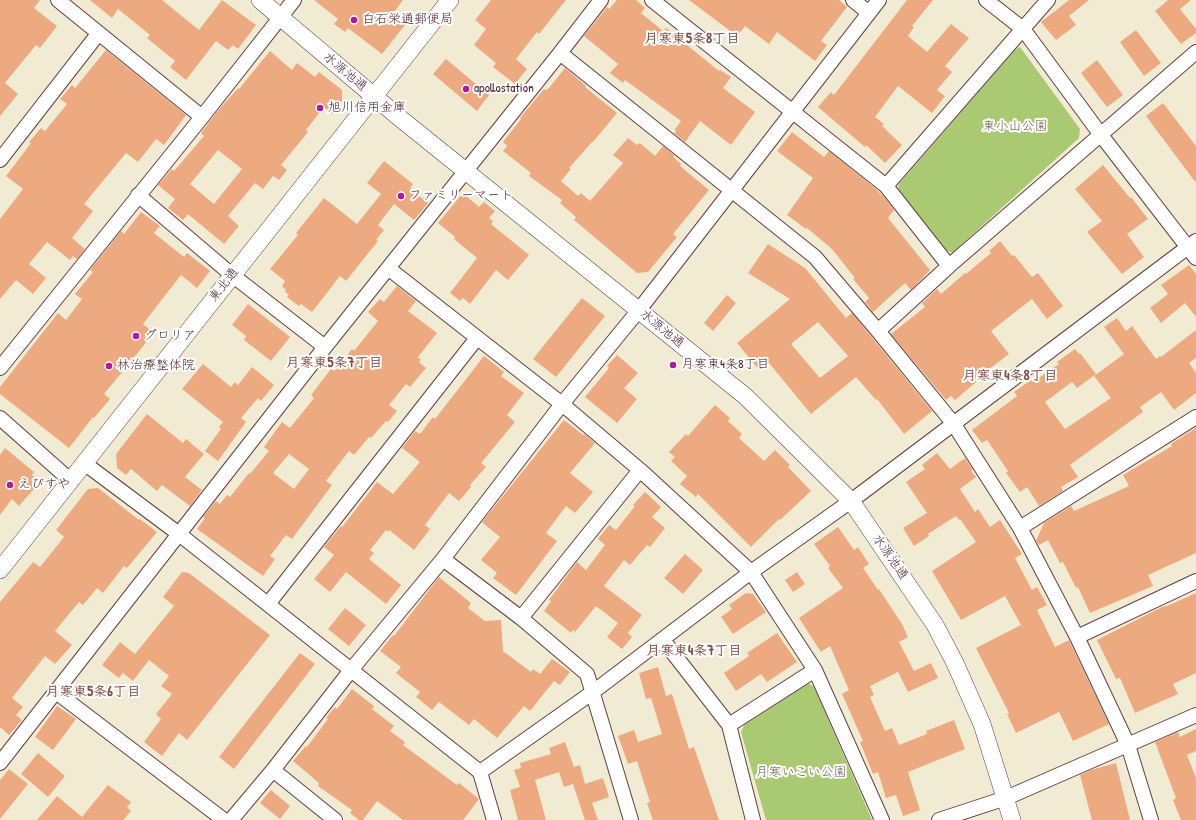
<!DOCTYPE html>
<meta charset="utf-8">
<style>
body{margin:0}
canvas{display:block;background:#f2ebd4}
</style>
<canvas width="1196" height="820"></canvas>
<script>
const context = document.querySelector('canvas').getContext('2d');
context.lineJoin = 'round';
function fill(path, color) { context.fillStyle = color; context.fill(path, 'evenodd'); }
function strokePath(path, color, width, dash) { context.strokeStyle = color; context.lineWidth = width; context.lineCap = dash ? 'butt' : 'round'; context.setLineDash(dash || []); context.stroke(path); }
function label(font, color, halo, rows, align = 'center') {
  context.font = font + ' "Patrick Hand","Klee One",sans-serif'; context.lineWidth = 4; context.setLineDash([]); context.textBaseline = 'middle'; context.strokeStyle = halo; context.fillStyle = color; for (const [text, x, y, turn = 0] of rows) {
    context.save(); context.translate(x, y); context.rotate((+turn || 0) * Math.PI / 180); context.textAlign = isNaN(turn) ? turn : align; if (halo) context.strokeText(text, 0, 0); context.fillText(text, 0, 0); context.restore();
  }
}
fill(new Path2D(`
 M1020 47 1080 129 1079 138 952 253 946 250 898 191 899 184 1015 50Z
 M808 683 814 687 872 820H766L741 732 744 725Z`), '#a9ca72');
fill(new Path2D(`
 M0 0H40L34 8 57 26 40 48 36 45 5 83 18 94 0 116Z
 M90 0H162L199 30 222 0 256 25 238 49 233 45 228 50 216 41 186 80 170 67 175 61 147 38 150 35 118 9 112 18Z
 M314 0H403L392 15 405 25 382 54 348 28 345 32 334 24 338 19Z
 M491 0H566L539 34 537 32 516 59 527 69 515 84 493 67 496 63 474 45 486 29 475 20Z
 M617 0H636L645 8 641 13 663 31 666 28 719 71 720 70 731 77 723 88 755 112 731 145 700 121 685 142 674 133 676 131 675 129 681 121 625 80 623 83 610 73 618 64 584 36 607 7 609 9Z
 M689 0H839L847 7 821 41 827 45 815 61 777 32 769 44 745 26 737 36Z
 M907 0H933L912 26 914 27 908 36 927 52 951 24 969 38 945 66 952 72 937 90 945 96 932 113 898 86 875 117 884 124 882 126 902 145 885 163 866 145 865 147 818 107 831 92 834 95Z
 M1069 0H1089L1069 16 1076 25 1056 40 1041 22Z
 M1168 0H1191L1180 9 1196 29V33L1181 44 1155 11Z
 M1136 30 1161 63 1144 76 1120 42Z
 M106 50 186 115 164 145 156 139 138 162 126 153 84 204 93 211 72 238 85 249 77 259 73 256 70 260 47 242 29 264 46 278 33 294 16 280 0 299V219L23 189 6 176 31 143 29 142 41 128 45 131 67 104 60 99 72 85 75 88Z
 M270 51 292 70 297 63 315 77 319 72 342 90V101L332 114 324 107 306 130 308 132 281 165 287 170 279 180 273 176 263 189 255 183 228 216 239 226 224 244 188 214 183 220 168 208 175 199 158 185 172 169 174 171 204 136 201 133 216 113 238 88 239 89ZM218 150 242 169 214 204 190 184Z
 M446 59 489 95 477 111 433 74Z
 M1097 60 1123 95 1107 107 1081 73Z
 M565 68 586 86 585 87 617 113 593 142H592L569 168 571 169 561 181 578 196 581 193 590 201 623 163 613 155 628 138 637 145 640 143 655 156 663 146 674 155 673 157 681 164 680 166 709 190 673 234 677 237 648 272 637 273 574 220 576 217 560 203 562 200 529 176 531 173 503 151 507 146 503 142 521 119 520 118 544 89 546 90 549 88Z
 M1163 103 1196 146V183L1146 116Z
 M792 132 824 157 829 151 871 185 884 197 894 210 888 218 930 270 911 290 905 283 873 312 865 302 869 298 853 279 855 278 832 249 807 228 806 229 787 215 813 178 777 151Z
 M384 161 413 184 410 189 428 203 414 220 394 204 378 225 384 230 376 240 378 241 346 281 340 276 312 312 301 304 299 306 287 297 289 295 285 292 286 290 282 286 285 281 270 269 298 235 296 233 324 198 357 224 381 194 367 183Z
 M1103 165 1130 198 1131 197 1148 219 1127 234 1144 257 1122 274 1087 232 1102 221 1075 189Z
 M463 193 479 207 484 202 495 211 489 218 493 221 491 224 529 255 508 280 496 270 470 304 463 298 460 301 450 293 477 258 454 239 455 237 438 223Z
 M141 212 160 226 154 233 184 257 187 253 210 271 197 288 181 275 143 324 154 333 104 394 110 399 94 418 93 417 69 448 0 394V387L58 313 66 320 82 299 75 294 93 272 90 270 121 231 124 234Z
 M1000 241 1012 256 1014 255 1032 277 1038 273 1063 306 1047 319 1032 299 991 331 1009 354 988 370 989 371 955 400 951 396 946 400 891 334 925 307 922 303 937 289 941 294 965 273 966 274 991 253 989 251Z
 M768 244 805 268 846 318 852 313 932 411 904 434 877 399 876 400 856 377 811 414 769 363 760 371 737 343 790 299 748 273ZM818 322 848 356 820 378 791 344Z
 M1189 265 1196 274V317L1185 303 1161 323 1150 308 1168 294 1161 285Z
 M397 286 416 301 408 311 437 333 418 357 421 360 419 362 426 368 410 387 406 384 389 405 397 411 388 422 386 421 371 438 369 437 354 455 349 451 326 481 332 485 292 539 286 535 270 556 275 559 263 576 197 529 205 518 203 517 216 501 220 504 227 495 230 497 249 473 250 474 269 451 264 447 282 422 290 428 314 398 311 395 331 369 334 371 352 349 354 351 378 321 368 312 380 299 384 302ZM289 454 309 469 294 489 273 473Z
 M727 295 736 303 713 331 704 323Z
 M582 298 605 316 556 377 533 359Z
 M248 304 290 337 271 361 244 340 246 336 232 325Z
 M1117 318 1126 331 1132 326 1156 359 1160 356 1161 357 1196 330V358L1189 363 1196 373V393L1174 410 1161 392 1140 407 1143 412 1070 465 1078 477 1061 487 1063 491 1039 506 1027 487 1020 492 1006 473 1008 471 987 440 982 443 972 430 1017 396 1014 392 1031 380 1033 382 1059 364 1057 362 1075 349 1079 354 1080 353 1096 374 1077 388 1072 382 1045 402 1065 429 1111 398 1094 376 1124 354 1104 327Z
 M617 355 638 373 624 388 637 399 617 423 585 397 609 368 607 366Z
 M484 356 504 372 501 376 524 393 507 415 515 422 481 463 486 467 470 485 471 487 459 501 449 493 425 525 430 529 414 550 389 530 388 532 386 530 370 550 374 553 369 559 401 585 386 604 346 572 330 592 314 579 334 555 324 547 341 526 342 527 377 482 393 494 420 462 402 448 415 431 420 434 433 417 435 419Z
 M203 364 231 387 235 382 238 385 252 367 274 385 261 401 258 398 241 418 246 422 218 461 205 451 221 429 219 427 223 422 182 389Z
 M715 405 730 418 728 421 742 434 739 438 764 461 775 450 790 465 788 467 811 491 780 520 779 519 751 547 698 494 696 497 680 484 687 476 671 461 675 457 669 452 686 434 688 436Z
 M147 414 183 443 186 439 204 454 185 477 202 490 190 506 162 485 157 491 131 469 126 475 117 468 116 454Z
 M564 420 583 435 584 434 595 443 570 473 593 492 575 513 566 506 546 533 557 541 516 595 493 578 497 573 481 560 500 537 482 522Z
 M1196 428V553L1148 575 1153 586 1090 613 1078 587 1076 588 1063 562 1060 563 1048 540 1039 545 1036 541 1044 523 1071 506 1074 511 1129 486 1123 475 1172 446 1171 444Z
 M5 448 34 472 32 475 40 482 19 506 12 499 0 515V455Z
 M937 453 950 469 965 458 973 470 971 471 976 477 960 489 975 512 978 509 990 527 1000 520 1022 554 1015 558 1032 590 1037 587 1047 605 1037 610 1055 647 1069 640 1109 724 1073 741 1059 712 1016 733 1007 714 1009 713 976 648 1021 625 1005 596 961 620 932 571 976 542 960 519 959 520 956 516 928 534 929 536 914 546 903 528 927 513 906 482 925 469 922 465Z
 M98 488 139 520 140 519 157 532 127 568 124 566 103 593 97 588 83 605 79 602 55 631 72 645 55 664 45 656 12 698 23 707 16 715 22 720 9 735 0 727V602L33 562 40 567 64 537 56 530 88 489Z
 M645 492 661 507 652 517 665 528 650 547 647 545 630 565 624 560 604 586 642 615 628 633 632 637 622 649 607 637 618 623 596 606 575 632 573 630 571 633 544 611 551 601 549 600 577 562 586 570 605 545 598 539 609 525 616 530 635 506 633 505Z
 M838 527 854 550 858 547 869 564 863 568 878 590 879 589 902 624 908 637 899 642 914 671 931 663 938 678 908 692 898 672 870 686 874 695 870 697 885 731 892 728 899 745 927 734 926 731 954 720 965 749 908 772 920 810 903 816 896 795 886 798 878 772 873 774 860 742 863 741 842 694 849 690 830 646 821 652 799 618 843 588 828 568 830 566 814 544Z
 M685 554 703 570 683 594 664 578Z
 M182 572 189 573 270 635 187 740 179 733 162 756 144 742 161 719 156 714 172 694 161 686 169 676 149 660 133 681 123 673 119 678 102 665 120 642 135 654 174 606 163 597Z
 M797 572 805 584 793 592 785 580Z
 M439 577 471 603 468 608 485 621 501 620 503 651 531 672 533 669 540 674 552 659 570 672 560 685 554 681 530 711 524 706 497 738 474 719 469 725 439 702 432 710 416 697 420 692 396 673 401 667 380 651 393 635 394 636Z
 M746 593 753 594 766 612 733 634 721 617 732 609 729 605Z
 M1196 593V673L1173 684 1178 694 1135 713 1120 678 1116 679 1097 640 1162 607 1167 606Z
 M345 608 366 625 349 646 328 629Z
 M777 633 797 662 767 682 761 674 736 691 724 673 749 656 747 653Z
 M300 653 315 664 234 769 219 757Z
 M658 667 666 696 672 694 689 749 694 747 719 820H653L647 803 650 802 637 761 628 764 618 736 634 730 638 742 662 734 651 698 646 699 639 673Z
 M352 689 374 706 372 709 394 726 390 731 405 742 403 745 457 785 459 783 479 799 463 820H403L377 801 363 820H359L350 813 352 810 318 786 319 783 293 761 306 746 307 747 328 719 326 718 335 707 337 709Z
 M57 706 76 719 53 750 35 737Z
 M1196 729V751L1187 755 1196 778V820H1181L1173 800 1176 798 1155 742 1178 732 1180 737Z
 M565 742 574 767 580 765 585 784 603 778 609 797 592 803 598 820H585L573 784 564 787 559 772 535 780 546 820H518L510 790 520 787 514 770 521 768 520 763 551 754 549 748Z
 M38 753 65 776 48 797 21 774Z
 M1116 763 1130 820H1092L1080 775 1091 770Z
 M9 769 28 784 0 819V780Z
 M108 785 131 802 127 807 131 811 123 820H37L57 796 82 817Z
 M271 790 290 806 280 819 260 803Z`), '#eda980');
const minor = new Path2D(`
 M58 0 202 117
 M652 0 886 186 949 266
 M853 0 869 13
 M986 0 1023 29 1101 135 1196 258
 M560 53 815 257 878 331 953 423 1020 528 1077 637 1128 745 1151 820
 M0 160 98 34
 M886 186 1048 0
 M138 195 232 275 325 347
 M388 268 562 404 640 470 751 572 815 670 882 820
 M878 331 949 266 1196 52
 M0 368 202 117 294 0
 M0 418 70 480
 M84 463 179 534 480 772 494 820
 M1020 528 1196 417
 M443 559 521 618 587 674 631 820
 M268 604 477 338
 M521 618 640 470
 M1077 637 1196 581
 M663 640 729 725 753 820
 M56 692 224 820
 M729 725 815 670
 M0 763 325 347 560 53 601 0
 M273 770 335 820
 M480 772 593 692 751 572 851 501 1196 241
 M231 820 273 770 351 670 443 559 562 404 639 310 879 0
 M939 820 1006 798 1196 715`);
const tertiary = new Path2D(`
 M260 0 401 119 745 396 851 501 935 625 955 663 982 724 1012 820
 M0 570 450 0`);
strokePath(minor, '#633e44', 16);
strokePath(tertiary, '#633e44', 18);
strokePath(minor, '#fff', 14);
strokePath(tertiary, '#fff', 17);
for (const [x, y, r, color] of [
 [354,20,4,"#b5179e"],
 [466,89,4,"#b5179e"],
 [320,108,4,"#b5179e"],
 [401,196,4,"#b5179e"],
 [136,336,4,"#b5179e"],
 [673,365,4,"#b5179e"],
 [109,366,4,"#b5179e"],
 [10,485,4,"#b5179e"]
]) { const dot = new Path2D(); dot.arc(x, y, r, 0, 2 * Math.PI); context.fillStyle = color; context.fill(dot); strokePath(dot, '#fff', 1.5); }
label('13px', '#4a1f2b', '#fff', [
 ["白石栄通郵便局",362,20],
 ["apollostation",474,89],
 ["旭川信用金庫",328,108],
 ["ファミリーマート",409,196],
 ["グロリア",144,336],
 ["月寒東4条8丁目",681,365],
 ["林治療整体院",117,366],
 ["えびすや",18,485]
], 'left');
label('13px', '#4a1f2b', '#fff', [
 ["水源池通",345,72,40],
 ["東北通",224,285,-52],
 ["水源池通",662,329,39],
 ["水源池通",890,557,55]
]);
label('13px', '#6b5b44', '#fff', [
 ["東小山公園",1015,127],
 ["月寒いこい公園",801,773]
]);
label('bold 14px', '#834f49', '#fff', [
 ["月寒東5条8丁目",692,39],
 ["月寒東5条7丁目",334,363],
 ["月寒東4条8丁目",1010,376],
 ["月寒東4条7丁目",694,651],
 ["月寒東5条6丁目",93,692]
]);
</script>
